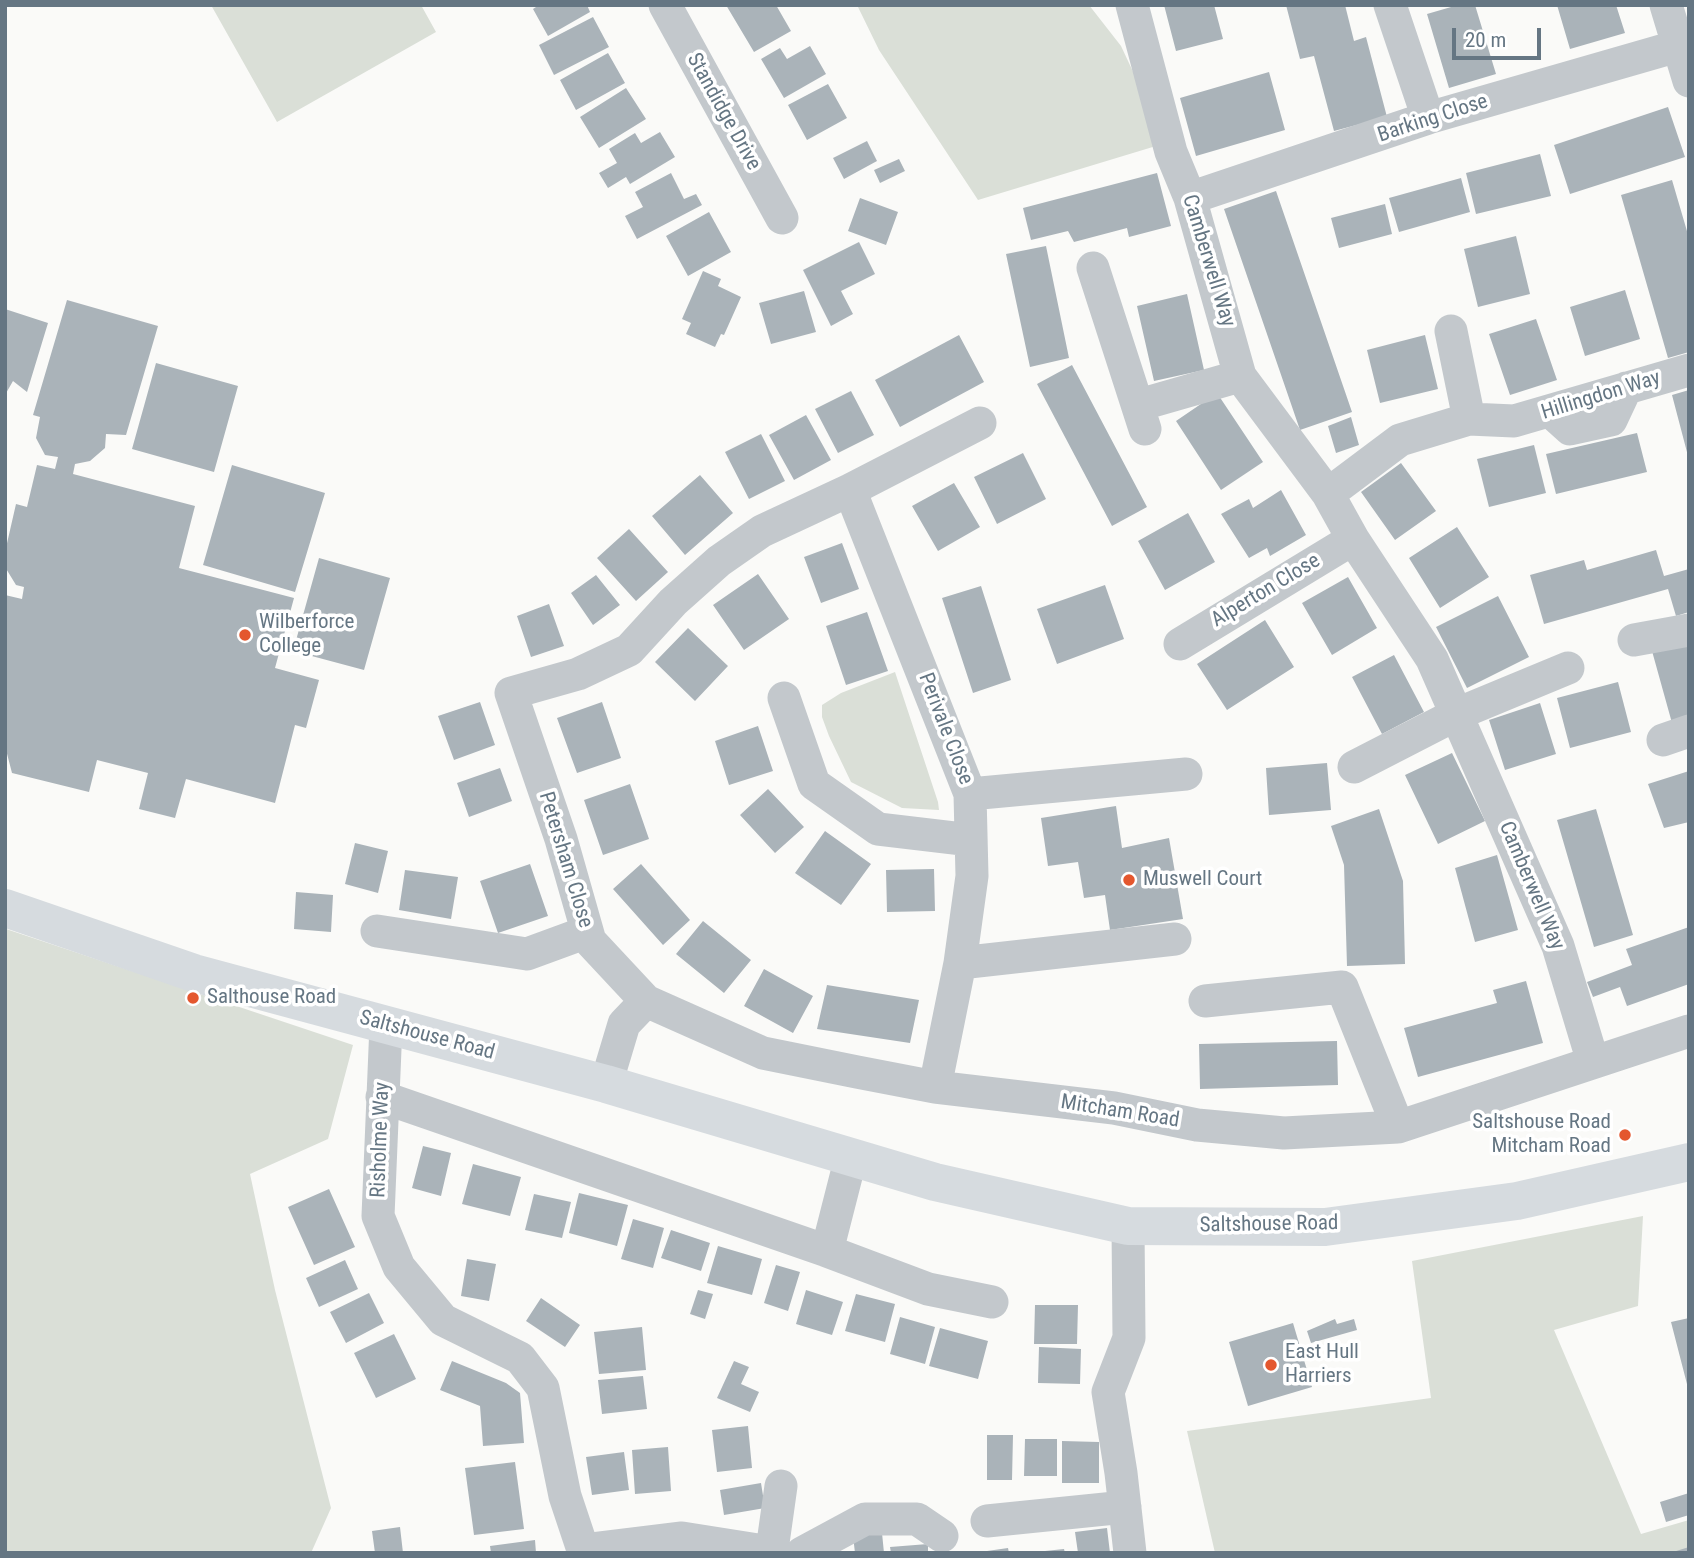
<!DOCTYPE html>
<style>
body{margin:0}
#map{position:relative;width:1694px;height:1558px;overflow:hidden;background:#fafaf8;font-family:"Roboto Condensed",sans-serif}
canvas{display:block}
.frame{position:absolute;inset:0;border:7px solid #657683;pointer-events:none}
.scale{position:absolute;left:1452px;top:28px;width:89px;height:32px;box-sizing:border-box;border:4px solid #657683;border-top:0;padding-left:9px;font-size:21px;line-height:24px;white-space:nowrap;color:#657683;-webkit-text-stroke:5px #fff;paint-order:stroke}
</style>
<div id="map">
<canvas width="1694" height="1558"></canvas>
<div class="frame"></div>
<div class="scale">20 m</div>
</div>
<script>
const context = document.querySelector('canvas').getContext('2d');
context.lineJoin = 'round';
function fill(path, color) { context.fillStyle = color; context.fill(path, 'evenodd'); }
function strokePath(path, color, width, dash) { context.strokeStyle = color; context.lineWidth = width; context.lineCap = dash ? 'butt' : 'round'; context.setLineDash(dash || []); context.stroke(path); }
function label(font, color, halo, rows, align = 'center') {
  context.font = font + ' "Roboto Condensed",sans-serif'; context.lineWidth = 7; context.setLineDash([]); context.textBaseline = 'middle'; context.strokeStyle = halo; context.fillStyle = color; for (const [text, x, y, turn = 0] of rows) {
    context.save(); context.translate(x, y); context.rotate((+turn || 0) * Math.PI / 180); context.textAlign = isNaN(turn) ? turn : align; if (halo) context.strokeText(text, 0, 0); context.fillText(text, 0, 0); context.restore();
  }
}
fill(new Path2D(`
 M211 5H421L436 32 277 122Z
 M862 5H1089L1121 46 1136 78 1156 146 978 200 879 50 858 7Z
 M895 672 938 802 939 810 902 808 851 782 829 736 822 717V705L841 693Z
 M6 929 353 1045 328 1139 250 1174 275 1290 331 1508 311 1553H5Z
 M1643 1216 1638 1306 1554 1330 1641 1534 1689 1520V1553H1215L1187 1431 1431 1398 1412 1261Z`), '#dadfd7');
fill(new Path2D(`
 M539 5H587L590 12 548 36 533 9Z
 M726 5H776L791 31 754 52Z
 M1164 5H1214L1223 39 1176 51Z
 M1286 5H1345L1354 41 1366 37 1387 117 1334 131 1314 56 1300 59Z
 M1458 5H1475L1496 74 1449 88 1427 14Z
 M1557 5H1616L1625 33 1570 49Z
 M593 17 609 47 554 75 539 45Z
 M810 46 826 74 784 98 761 59 780 48 787 59Z
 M608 53 625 83 576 110 560 80Z
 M1269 72 1285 130 1196 156 1180 98Z
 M828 84 847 118 807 140 788 105Z
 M626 88 646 119 599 148 580 117Z
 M1668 107 1685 157 1570 194 1554 145Z
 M660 132 675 157 630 184 626 177 608 188 599 173 617 163 609 149 635 133 641 143Z
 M867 141 877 161 844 179 833 158Z
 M1540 154 1551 196 1476 214 1466 173Z
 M899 159 905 171 880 183 874 170Z
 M671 173 684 199 696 194 702 205 637 239 625 216 643 207 635 192Z
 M1157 173 1171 226 1129 237 1127 228 1074 242 1068 231 1031 240 1023 208Z
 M1461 178 1470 212 1399 232 1389 198Z
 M1672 180 1689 238V352L1668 358 1621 195Z
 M1276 191 1352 412 1300 430 1224 209Z
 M860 198 898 212 886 245 848 231Z
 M1385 204 1392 234 1339 248 1331 218Z
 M709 212 731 252 688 276 666 236Z
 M1516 236 1530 294 1478 307 1464 249Z
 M859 242 875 274 841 291 853 314 831 326 803 270Z
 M1046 246 1069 358 1030 367 1006 254Z
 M703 271 721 279 718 286 741 297 724 335 721 334 715 347 686 334 691 323 682 319Z
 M1625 290 1640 339 1585 356 1570 307Z
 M804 291 816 332 771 344 759 303Z
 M1187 294 1204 370 1154 381 1137 306Z
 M67 300 158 326 126 435 106 434 105 448 90 461 75 464 73 474 195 506 179 568 294 598 275 668 319 680 306 728 295 725 275 803 186 779 175 818 139 809 148 773 97 760 89 792 12 773 5 746V595L22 599 24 587 16 585 5 567V552L16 504 27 507 37 465 55 469 58 457 45 455 36 438 40 417 33 415Z
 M5 309 48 323 27 392 13 381 5 395Z
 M1536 319 1557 380 1510 395 1489 334Z
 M959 335 984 382 900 427 875 380Z
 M1425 335 1438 389 1380 403 1367 350Z
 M156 363 238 386 214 472 132 449Z
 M1072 365 1147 507 1112 526 1037 384Z
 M1689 390V456H1688L1672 395Z
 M851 391 874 435 838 453 815 409Z
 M1217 393 1263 462 1221 490 1176 421Z
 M806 415 831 460 794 480 769 435Z
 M1351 417 1359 445 1336 453 1328 426Z
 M1637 433 1647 472 1556 494 1546 454Z
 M761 434 785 481 749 499 725 452Z
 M1534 445 1546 493 1489 507 1477 459Z
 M1023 453 1046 499 997 524 974 477Z
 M1401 463 1436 511 1395 540 1361 492Z
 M232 465 325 493 295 592 203 565Z
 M700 475 733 513 685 555 652 516Z
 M954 483 980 527 938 551 912 506Z
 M1281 490 1306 535 1270 556 1267 548 1249 558 1221 514 1249 499 1253 508Z
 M1188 513 1215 562 1165 590 1138 541Z
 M1457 527 1489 577 1440 608 1409 558Z
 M629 529 668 572 636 601 597 558Z
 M842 543 859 589 821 603 804 557Z
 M1656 550 1664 576 1689 569V612L1676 616 1668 589 1544 624 1530 575 1584 560 1587 570Z
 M319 558 390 578 364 670 293 651Z
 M758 574 789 619 744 650 713 605Z
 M596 575 620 605 593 625 571 593Z
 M1348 577 1377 628 1332 655 1302 603Z
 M1105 585 1124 639 1057 664 1037 609Z
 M981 586 1011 680 973 693 942 598Z
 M1498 596 1529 657 1467 688 1436 627Z
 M549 604 564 646 531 657 517 616Z
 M867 612 888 671 846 685 826 626Z
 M1265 620 1294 667 1227 710 1197 664Z
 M688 628 728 666 695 701 655 662Z
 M1689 641V718L1672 723 1652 651Z
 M1394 655 1424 712 1382 734 1352 677Z
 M1618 682 1631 732 1570 748 1557 698Z
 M480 702 495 745 454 760 438 716Z
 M602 702 621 758 577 773 557 718Z
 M1540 703 1556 754 1505 770 1489 720Z
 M758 726 773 771 729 785 715 741Z
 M1452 753 1485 821 1438 844 1405 775Z
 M1327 763 1331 810 1269 815 1266 768Z
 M500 768 512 801 469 817 457 783Z
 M1689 771V822L1664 828 1648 784Z
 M630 784 649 839 603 855 584 800Z
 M768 789 804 827 775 853 740 815Z
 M1116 806 1122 848 1169 838 1183 919 1110 930 1105 895 1084 898 1078 862 1048 866 1041 818Z
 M1379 809 1403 881 1405 964 1347 966 1344 865 1331 826Z
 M1596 809 1633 935 1594 947 1557 820Z
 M825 831 871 864 841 905 795 873Z
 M355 843 388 851 378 893 345 884Z
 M1497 855 1518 930 1475 942 1455 868Z
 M530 864 548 916 498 933 480 881Z
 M641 864 690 920 663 945 613 889Z
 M934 869 935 911 887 912 886 870Z
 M405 870 458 877 451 919 399 910Z
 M296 892 333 895 331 932 294 929Z
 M703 921 751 960 724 993 676 954Z
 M1689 927V984L1627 1006 1620 987 1593 997 1587 982 1632 965 1626 949Z
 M764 969 813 996 793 1033 744 1006Z
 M1526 981 1543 1043 1418 1077 1404 1028 1497 1003 1493 990Z
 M827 985 919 1000 910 1043 817 1029Z
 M1337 1041 1338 1085 1200 1089 1199 1044Z
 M423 1146 451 1153 441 1196 412 1188Z
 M473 1164 521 1177 510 1216 462 1204Z
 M329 1189 355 1247 314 1265 288 1207Z
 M579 1193 628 1205 617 1246 569 1233Z
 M534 1194 571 1202 562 1238 525 1230Z
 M633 1219 664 1228 653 1268 621 1259Z
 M671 1230 710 1243 701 1271 661 1258Z
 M718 1246 762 1259 752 1295 707 1283Z
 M467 1259 496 1264 489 1301 461 1296Z
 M345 1260 358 1289 319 1307 306 1278Z
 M776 1265 800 1272 788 1311 764 1303Z
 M698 1290 713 1294 705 1319 690 1314Z
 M806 1290 843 1302 832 1335 796 1324Z
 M369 1293 384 1323 346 1343 330 1312Z
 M856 1294 895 1304 885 1342 845 1331Z
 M541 1298 580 1325 565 1347 526 1321Z
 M1035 1305H1078L1077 1344H1034Z
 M900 1317 935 1327 925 1364 890 1354Z
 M1689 1318V1388H1688L1671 1322Z
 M1335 1319 1337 1324 1354 1319 1357 1330 1311 1343 1307 1331Z
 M1293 1323 1312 1387 1248 1406 1229 1342Z
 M642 1327 646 1370 599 1374 594 1332Z
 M940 1328 988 1341 978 1379 929 1366Z
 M394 1334 416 1379 376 1398 354 1353Z
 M1039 1347 1081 1349 1080 1384 1038 1383Z
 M452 1361 506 1383 520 1393 524 1443 483 1446 480 1406 440 1390Z
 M734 1361 749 1367 741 1384 759 1392 750 1412 717 1398Z
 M643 1376 647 1409 602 1414 598 1380Z
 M748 1426 752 1468 717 1472 712 1430Z
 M987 1435H1013L1012 1480H987Z
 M1025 1439H1057V1476H1024Z
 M1062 1441 1099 1442V1483H1062Z
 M668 1447 671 1491 635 1494 632 1450Z
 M624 1452 629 1490 592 1495 586 1457Z
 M515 1462 524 1529 474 1535 465 1468Z
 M761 1483 765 1508 724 1515 720 1490Z
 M1689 1493V1515L1666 1522 1660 1502Z
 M400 1527 403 1553H375L372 1531Z
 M1107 1528 1110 1553H1078L1075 1532Z
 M882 1533 884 1553H855L853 1536Z
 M535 1540 536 1553H491L490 1546Z
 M928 1544V1553H891L890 1547Z
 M1689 1547V1553H1673V1552Z
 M1008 1548 1009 1553H987V1551Z
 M1064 1549 1065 1553H1045V1551Z`), '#aab3b9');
strokePath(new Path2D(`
 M665 5 782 218
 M1132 5 1171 152 1190 198 1240 376 1328 494 1353 539 1432 659 1558 946 1593 1062
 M1390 5 1428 118
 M1666 5 1689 81
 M1190 198 1428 118 1678 46
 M1093 268 1145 429
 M1451 331 1469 419
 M1139 405 1240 376
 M1550 411 1570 429 1611 420 1626 388
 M1328 494 1400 440 1469 419 1514 421 1689 370
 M1634 640 1689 630
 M1180 644 1353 539
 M784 698 814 784 878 829 971 840
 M1663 740 1689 731
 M1354 767 1457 714 1568 668
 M970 794 1186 774
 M377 931 527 954 587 932
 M960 963 1175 939
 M646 1001 590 941 561 839 511 693 578 674 629 650 673 602 719 561 762 531 850 490
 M1205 1001 1342 987 1398 1127
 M386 1025 378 1216 399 1267 443 1320 520 1358 543 1388 565 1496 584 1553
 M606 1084 624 1024 646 1001 763 1053 857 1072 935 1087 1114 1108 1197 1125 1284 1133 1398 1127 1689 1031
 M935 1087 960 963 972 876 970 794 850 490 980 423
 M382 1097 827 1251 928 1289 992 1302
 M1128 1226 1129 1338 1108 1392 1121 1473 1130 1553
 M827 1251 851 1157
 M987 1521 1125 1507
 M584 1550 682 1538 777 1553
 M772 1550 781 1486
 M802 1553 865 1519H917L942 1536`), '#c3c8cc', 33);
strokePath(new Path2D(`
 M5 908 194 973 606 1084 935 1182 1128 1226 1325 1227 1517 1201 1689 1162`), '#d6dbdf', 38);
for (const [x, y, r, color] of [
 [245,635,7,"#e4572e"],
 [1129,880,7,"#e4572e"],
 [193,998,7,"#e4572e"],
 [1625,1135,7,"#e4572e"],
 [1271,1365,7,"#e4572e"]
]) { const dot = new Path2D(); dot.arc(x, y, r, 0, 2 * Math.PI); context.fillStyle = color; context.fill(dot); strokePath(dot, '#fff', 2.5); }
label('21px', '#657683', '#fff', [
 ["Standidge Drive",723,112,61],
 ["Barking Close",1433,119,-18],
 ["Camberwell Way",1208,261,73],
 ["Hillingdon Way",1601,396,-17],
 ["Alperton Close",1266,591,-31],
 ["Perivale Close",945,729,69],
 ["Petersham Close",565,860,73],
 ["Camberwell Way",1531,886,67],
 ["Saltshouse Road",427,1036,15],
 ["Mitcham Road",1120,1112,9],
 ["Risholme Way",381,1140,-88],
 ["Saltshouse Road",1269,1225,-1]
]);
label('21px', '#657683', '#fff', [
 ["Wilberforce",259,623],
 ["College",259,647],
 ["Muswell Court",1143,880],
 ["Salthouse Road",207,998],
 ["Saltshouse Road",1611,1123,"right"],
 ["Mitcham Road",1611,1147,"right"],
 ["East Hull",1285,1353],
 ["Harriers",1285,1377]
], 'left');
</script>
